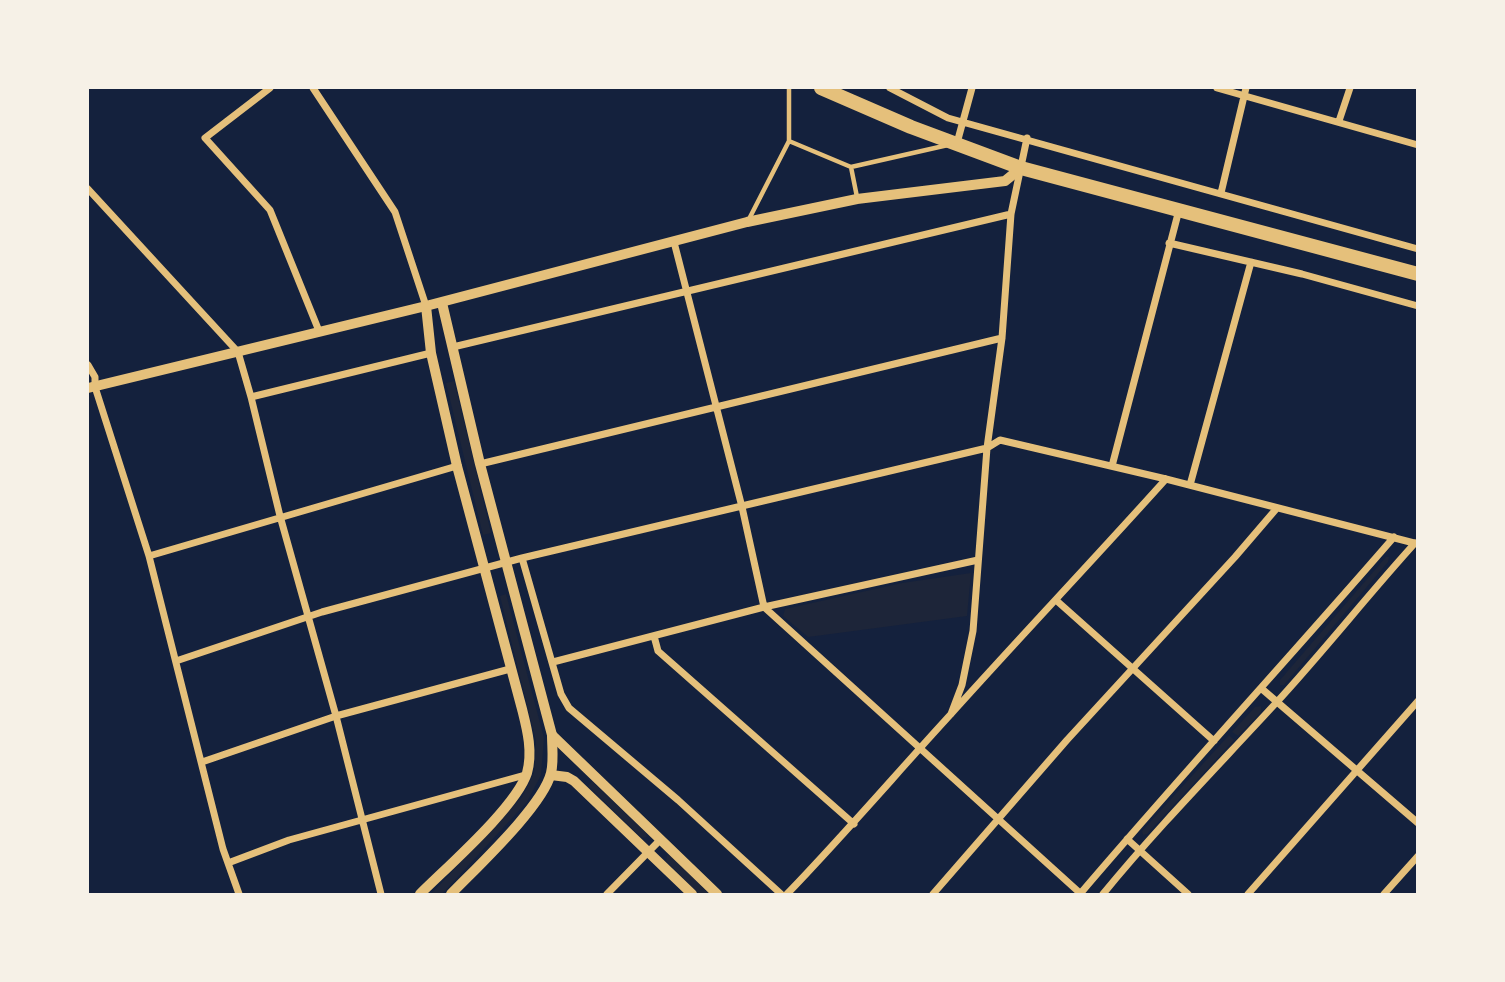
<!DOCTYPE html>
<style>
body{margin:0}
#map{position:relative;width:1505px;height:982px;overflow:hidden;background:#14213d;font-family:Roboto,sans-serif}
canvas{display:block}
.frame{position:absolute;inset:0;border:89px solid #f6f1e7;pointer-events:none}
</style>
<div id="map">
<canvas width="1505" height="982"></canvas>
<div class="frame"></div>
</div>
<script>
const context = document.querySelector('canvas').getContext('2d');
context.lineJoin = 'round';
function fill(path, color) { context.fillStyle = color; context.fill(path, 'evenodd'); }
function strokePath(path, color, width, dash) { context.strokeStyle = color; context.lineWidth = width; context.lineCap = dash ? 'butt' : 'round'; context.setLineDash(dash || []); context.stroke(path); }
fill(new Path2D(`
 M454 381 491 533 483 535 446 383Z
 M1386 557H1389L1388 562 1284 685H1280V680Z
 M971 573 967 616 808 637 783 616 785 609 902 583Z
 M506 594 544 738 541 775 527 802 442 894H431L522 797 534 773 536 741 500 596Z
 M1261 706V712L1238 736 1232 732 1255 707Z
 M1229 735 1234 740 1147 834 1143 835 1142 831Z
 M592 781 646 833 647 837 642 838 588 786Z
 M667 855 671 856 710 894H699L666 861Z`), '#1d2539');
strokePath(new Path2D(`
 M789 88V141L851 167 948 145
 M851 167 857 197
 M748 221 789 141`), '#e5c07b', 4.5);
strokePath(new Path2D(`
 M270 88 205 138 270 210 319 331
 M313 88 395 212 426 306
 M890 88 948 118 1418 249
 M1217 88 1418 145
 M1339 121 1350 88
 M957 143 972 88
 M88 189 238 352 251 397 280 516 336 716 381 894
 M1221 193 1246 88
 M674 242 742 507 764 607 1081 894
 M1169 243 1302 274 1418 306
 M453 347 1011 214
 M88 365 95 377V387L149 556 223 849 239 894
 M251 397 431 353
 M480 464 1002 338
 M1112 466 1179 210
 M1190 485 1251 262
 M149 556 457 466
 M522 558 561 694 569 708 678 800 781 894
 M1057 601 1214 741
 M654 636 658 651 854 824
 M176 661 322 612 522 558 987 448 1000 440 1166 479 1418 544
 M553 662 764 607 978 560
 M1262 689 1418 823
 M951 714 962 685 973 631 987 448 1002 338 1011 214 1027 138
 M202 762 336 716 510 669
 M1127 839 1188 894
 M228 863 289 840 525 775
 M607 894 661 839
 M787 894C843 836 896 774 951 714 1022 635 1095 558 1166 479
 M933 894 1067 740 1235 557 1277 508
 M1080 894C1183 773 1290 657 1394 537
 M1103 894C1157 828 1217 767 1275 704 1323 652 1367 596 1415 543
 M1248 894 1418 701
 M1384 894 1418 856`), '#e5c07b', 7);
strokePath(new Path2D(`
 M88 388 426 306
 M552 735 717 894
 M551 775 567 777 574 781 692 894`), '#e5c07b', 10);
strokePath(new Path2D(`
 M442 303 480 464 552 735C552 747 554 761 551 773 543 806 476 868 451 894
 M420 894C447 867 516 807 527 773 533 751 527 729 522 709L457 466 431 353 426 306 747 222 857 199 1005 181 1021 168`), '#e5c07b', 10);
strokePath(new Path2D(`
 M821 88 911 127 1021 168 1418 274`), '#e5c07b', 14);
</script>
